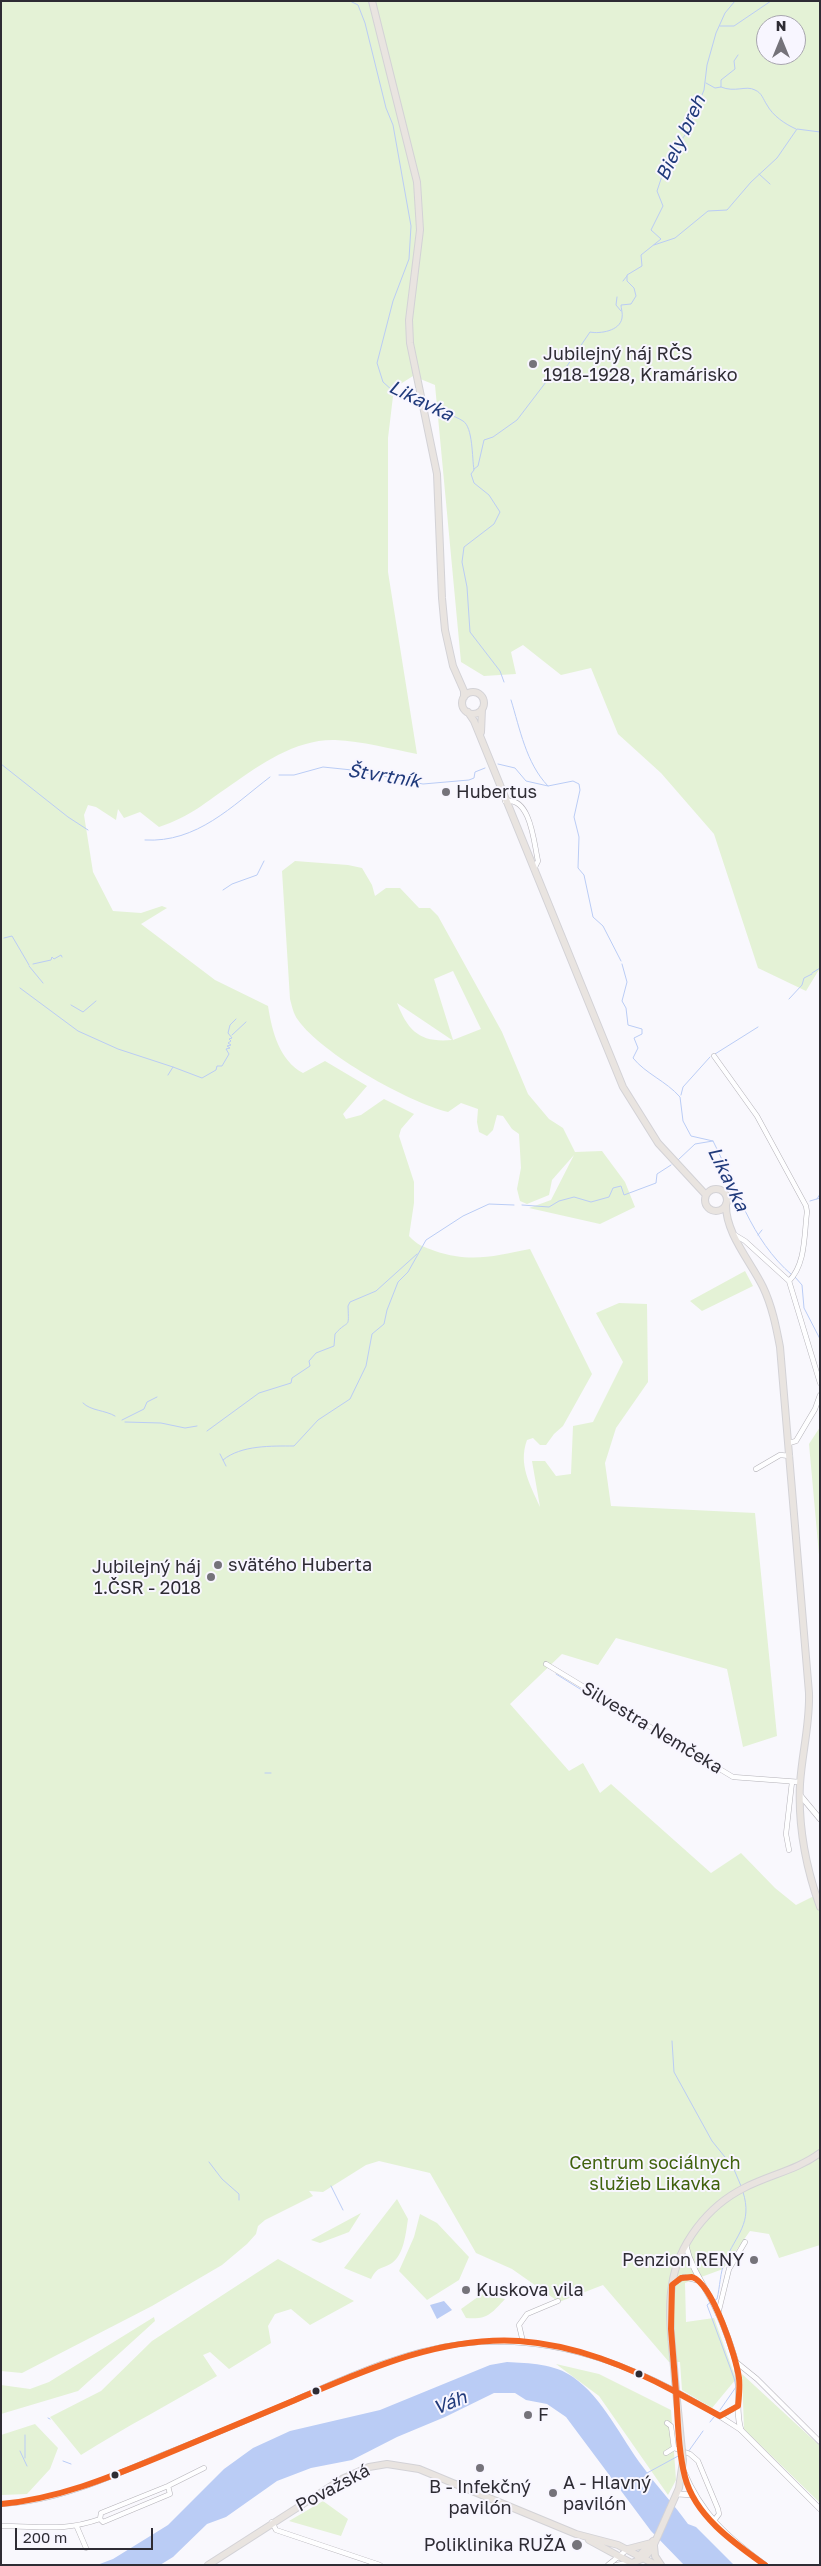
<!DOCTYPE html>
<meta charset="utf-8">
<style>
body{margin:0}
#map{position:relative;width:821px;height:2566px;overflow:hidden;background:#f9f8fd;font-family:"Golos Text",sans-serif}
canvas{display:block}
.frame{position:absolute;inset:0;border:2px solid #2e2c34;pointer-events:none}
.north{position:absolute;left:756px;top:15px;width:50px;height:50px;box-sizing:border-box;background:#f8f6ff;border:1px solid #a7a5ae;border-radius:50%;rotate:0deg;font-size:14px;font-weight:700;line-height:20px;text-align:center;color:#2e2c34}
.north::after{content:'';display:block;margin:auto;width:18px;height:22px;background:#75737a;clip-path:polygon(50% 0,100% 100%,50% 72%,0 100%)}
.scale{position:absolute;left:15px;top:2528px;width:138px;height:22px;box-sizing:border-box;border:2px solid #2e2c34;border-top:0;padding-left:6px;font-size:15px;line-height:18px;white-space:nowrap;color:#2e2c34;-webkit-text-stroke:4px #f8f6ff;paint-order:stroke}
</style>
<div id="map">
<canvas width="821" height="2566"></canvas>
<div class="frame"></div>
<div class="north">N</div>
<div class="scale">200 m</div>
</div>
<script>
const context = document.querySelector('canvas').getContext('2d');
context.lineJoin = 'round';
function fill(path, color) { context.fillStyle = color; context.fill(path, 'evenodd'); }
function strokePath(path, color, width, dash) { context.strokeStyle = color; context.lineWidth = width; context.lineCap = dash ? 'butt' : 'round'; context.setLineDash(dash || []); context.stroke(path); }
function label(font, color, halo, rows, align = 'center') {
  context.font = font + ' "Golos Text",sans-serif'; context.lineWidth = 4; context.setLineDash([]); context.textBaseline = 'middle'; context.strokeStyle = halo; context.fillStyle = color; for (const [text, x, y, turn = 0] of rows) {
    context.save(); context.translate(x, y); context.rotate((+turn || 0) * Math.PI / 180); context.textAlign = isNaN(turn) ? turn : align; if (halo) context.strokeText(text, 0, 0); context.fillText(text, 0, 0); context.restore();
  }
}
fill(new Path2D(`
 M1 1H820V968L806 991 758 968 714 834 661 773 618 734 591 668 561 675 523 645 511 652 516 674 484 676 461 662 435 385 413 376 394 388 388 438V572L417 754C391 749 362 741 335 740 296 739 261 764 231 785 206 802 190 817 159 827L140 812 124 818 118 809 116 820 96 807 88 805 84 815 93 872 113 911 141 913 162 906 167 908 141 924 215 980 268 1006C272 1031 279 1060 303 1073L325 1061 367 1086 343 1114 346 1119 361 1115 384 1099 414 1114 401 1129 399 1136 414 1182V1203L409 1236C417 1245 424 1247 435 1251 471 1263 495 1256 530 1249L592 1374 563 1426 554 1434 546 1445H540L533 1438 527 1440C518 1465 530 1484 540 1507L532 1461H545L556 1476 571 1474 573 1426 593 1422 623 1362 596 1313 619 1303 647 1304 648 1382 616 1428 605 1463 611 1506 755 1513 777 1736 743 1747 727 1669 616 1638 598 1665 562 1654 510 1704 569 1771 583 1763 600 1793 611 1784 711 1873 741 1853 775 1888 796 1905 820 1893V2245L779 2258 769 2234 750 2231 723 2269 685 2283 686 2322 714 2318 736 2379 712 2408 682 2390 680 2362H669L603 2285 559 2302 512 2269 476 2253 430 2173 379 2161 366 2165 323 2192 309 2191 313 2196 265 2220 258 2226 256 2234 247 2244 222 2265 152 2306 22 2373 1 2371ZM766 25H796V55H766Z
 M295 861 348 865 362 868 372 885 375 896 386 888H400L419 908H430L438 916 502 1032 528 1094 549 1119 563 1128 575 1152 602 1151 625 1182 635 1207 600 1224 529 1208 551 1200 574 1155 552 1180 549 1195 527 1204 520 1201 517 1189 521 1168 519 1134 512 1129 503 1116 497 1115 493 1130 487 1136 479 1132 477 1122 478 1109 461 1103 448 1112C408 1102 322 1054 298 1020 293 1013 292 1006 290 999L282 871ZM453 971 481 1029 453 1040 434 979ZM397 1003 452 1040C420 1043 408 1031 397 1003Z
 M745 1271 753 1286 702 1311 690 1301Z
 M820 1427V1566L809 1444Z
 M397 2199 408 2219C406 2232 404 2255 392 2263 380 2270 378 2266 371 2279L344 2268Z
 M361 2213 349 2232 320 2243 311 2240Z
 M420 2214 437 2223 469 2257 459 2280 427 2300 399 2271 414 2237Z
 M278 2259 354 2301 310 2325 291 2309 275 2314 268 2326 271 2343 229 2369 210 2352 203 2355 217 2376C172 2403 125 2427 81 2455L50 2417 101 2391 152 2341Z
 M482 2294 505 2299C491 2314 487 2320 466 2318L461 2309Z
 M154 2317 155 2321 78 2391 1 2414V2385L30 2389 49 2382Z
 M556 2364 599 2374 671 2410 676 2480 668 2495 599 2396Z
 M742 2374 820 2446V2503L744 2429Z
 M35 2424 58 2448 50 2469 27 2494 1 2495V2435Z
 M323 2501 348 2519 341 2536 289 2521Z`), '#e4f2d6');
fill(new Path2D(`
 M444 2301 452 2310 437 2319 430 2305Z
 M507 2362C529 2363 555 2364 573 2377 603 2398 621 2438 643 2467 657 2487 674 2504 688 2524L696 2527 734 2565H684L651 2531 566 2417 547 2404 526 2400 515 2393H494L445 2417 397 2437 352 2460 311 2468 277 2481 226 2517 207 2524 173 2557 160 2565H97L113 2559 168 2525 224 2469 253 2448 290 2431 380 2410 490 2365Z`), '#baccf5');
strokePath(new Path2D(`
 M350 1 358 5 365 23 386 108 393 125 411 226 409 259 393 301 377 363 383 382 393 391 419 404
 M720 26H734L771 1
 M706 83 715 88 721 87V80L735 69 734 61 738 55
 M721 87C735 93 746 85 755 90 762 93 763 99 767 105 773 116 785 124 796 129
 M759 174 770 184
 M654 245 675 238 708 211 727 210 751 182 777 158 797 129 820 132
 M623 281 627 276
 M617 297 616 305 621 311
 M425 405H437C446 416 452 414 463 421 473 427 472 458 474 470L471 474 474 483 489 495 500 512 494 524 464 547 462 562 467 587 470 632 500 671 504 682
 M474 469 478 466 484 440 493 437 517 420 546 382 567 366 590 332C600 334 620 331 622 318 623 314 621 308 621 305L631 304 636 296 634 288 627 281V275L642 266 641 255 661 239 651 230 663 206 657 191 667 161 687 132 704 90 707 65 716 33 725 13 735 1
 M511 700C520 729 526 763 548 786L573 781 579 784 580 790 574 817 579 837 578 868 584 875 593 917 603 926 621 961
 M1 764 68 817 88 830
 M498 764 515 768 526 781 548 786
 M279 775H294L323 767 352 770 423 784 469 780 474 778 475 772 485 768
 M145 840C197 843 232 806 270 777
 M223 890 232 884 257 875 264 861
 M4 938 12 936 29 965
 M33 964 51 960 52 957 54 959 61 955 62 957
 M622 964 627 982 622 1001 626 1008 628 1025 642 1029V1034L634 1038 638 1048 633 1058C646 1074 666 1081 680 1097L683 1121 691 1136 713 1141C737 1188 750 1239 792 1275
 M29 966 43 983
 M812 973 820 968
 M20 988 78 1031 118 1049 173 1067
 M789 999 802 985 804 978 812 974
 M71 1005 83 1012 96 1001
 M232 1035 246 1022
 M715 1054 758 1027
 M168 1075 173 1067 202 1078 216 1070 217 1066H222L229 1054 226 1049 230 1048 227 1046 231 1045 228 1043 231 1041 229 1039 232 1038 228 1033 230 1025 236 1019
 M681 1095 683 1087 710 1057
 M678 1160 695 1144 713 1141
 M817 1199 820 1194
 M810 1201 820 1198
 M522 1205 549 1207 559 1201 574 1197 591 1202 609 1197 613 1188 621 1186 624 1195 656 1183 657 1174 671 1165
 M758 1235 762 1230
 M795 1277 802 1285 804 1308 820 1339
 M83 1403C91 1411 105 1410 115 1416
 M122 1420 144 1409 147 1402 157 1397
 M125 1422 161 1423 185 1428 197 1426
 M207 1431 259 1393 291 1383 292 1378 310 1366 309 1361 316 1353 334 1346 335 1334C349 1318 349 1331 348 1306L350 1302 376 1291 417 1254
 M220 1454 223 1460
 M226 1466 223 1460C241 1445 272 1446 294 1446L318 1420 350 1399 366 1366 372 1334 384 1324 387 1310 398 1282 408 1272 426 1240 463 1216 489 1204 514 1205
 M556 1674 641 1727
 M265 1773H271
 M672 2041 674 2072 712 2141 733 2167 741 2186
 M209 2162 222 2179 239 2194V2200
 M331 2186 343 2210
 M715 2300 717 2299C720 2287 720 2272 725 2261 736 2235 753 2223 743 2192
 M711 2302 707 2305 734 2378 736 2387 720 2410
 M48 2418 50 2419
 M710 2422 714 2417
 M25 2435V2458
 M20 2451 27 2466
 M688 2452 703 2431
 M63 2461 71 2464
 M647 2473 680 2455`), '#baccf5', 1);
const minor = new Path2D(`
 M505 801C531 796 534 844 538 861L534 869
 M714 1056 757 1116 806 1206 807 1212C804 1234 806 1264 789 1281
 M735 1235 745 1241 789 1281 820 1383
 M789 1443 796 1441 815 1409 820 1395
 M756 1469 780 1455 790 1456
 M546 1664 733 1777 800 1782
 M789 1850 786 1834 792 1782
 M672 2284 684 2277 700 2281
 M718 2314 729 2269 745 2242
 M523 2342 519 2325 527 2314 558 2301
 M736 2362 757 2379 820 2442
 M720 2416 738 2406
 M667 2423 671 2426 674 2448
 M666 2453 674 2448 690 2454 698 2461 718 2509 719 2514 713 2522
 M1 2504C58 2502 115 2475 167 2453 210 2436 253 2418 295 2400 347 2377 403 2351 460 2344 564 2331 656 2374 741 2430
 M100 2519 101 2513 168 2486 204 2468
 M272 2522 276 2530 380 2565
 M1 2526C39 2526 63 2532 100 2519L103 2522 170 2494 168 2486
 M77 2527 86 2548
 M608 2565 628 2549
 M616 2565 629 2563`);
const tertiary = new Path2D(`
 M800 1795 820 1819
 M686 2246C691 2267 702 2282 712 2301 722 2320 730 2342 736 2362 742 2385 734 2408 741 2430L820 2509
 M683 2470C702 2515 726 2536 765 2565
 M677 2494 694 2495`);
const primary = new Path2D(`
 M372 1 417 182 420 230 409 320 410 343 437 474 442 598 445 630 453 666 464 691V697
 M462 703a11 11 0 1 1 22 0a11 11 0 1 1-22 0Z
 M468 712 474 721 623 1087 658 1143 706 1195
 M481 732 482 709
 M705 1200a11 11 0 1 1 22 0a11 11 0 1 1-22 0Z
 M726 1204C725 1233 751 1262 763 1287 772 1306 776 1326 780 1347L809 1693C810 1724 802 1753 800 1784 798 1825 806 1868 820 1907
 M675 2380C673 2349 667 2316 672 2285 678 2244 708 2206 744 2188 769 2175 797 2170 820 2153
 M589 2540 635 2565
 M654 2546 655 2556 661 2565
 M628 2549 651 2543
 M638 2557 653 2541
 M632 2563 644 2558 652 2549 679 2488 683 2461
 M208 2565 342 2479 369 2467 387 2464 419 2469 576 2534 618 2545 656 2565`);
strokePath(minor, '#b4b2b8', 5.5);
strokePath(tertiary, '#b4b2b8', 6);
strokePath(primary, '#d3d2d6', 8);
strokePath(minor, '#fefeff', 4.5);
strokePath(tertiary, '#fefeff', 5);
strokePath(primary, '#e9e4e0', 6);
const primaryBridge = new Path2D(`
 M675 2380 683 2461`);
strokePath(primaryBridge, '#d3d2d6', 8, []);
strokePath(primaryBridge, '#e9e4e0', 6);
strokePath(new Path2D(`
 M692 2277C713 2284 736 2357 739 2378 740 2388 739 2397 738 2406L720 2416 676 2392 671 2329 672 2285 681 2278Z
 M676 2392C678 2420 678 2450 685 2477 695 2516 734 2543 765 2565
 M1 2504C57 2499 108 2478 159 2457 202 2439 245 2421 288 2403 361 2372 438 2336 519 2341 575 2345 627 2366 676 2392`), '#f26522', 6);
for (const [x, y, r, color] of [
 [533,364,5,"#75737a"],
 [446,792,5,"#75737a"],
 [218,1565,5,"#75737a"],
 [211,1577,5,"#75737a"],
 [754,2260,5,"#75737a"],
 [466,2290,5,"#75737a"],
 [639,2374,4.5,"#2e2c34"],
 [316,2391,4.5,"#2e2c34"],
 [528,2415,5,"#75737a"],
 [480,2468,5,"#75737a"],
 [115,2475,4.5,"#2e2c34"],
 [553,2493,5,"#75737a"],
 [577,2545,6,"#75737a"]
]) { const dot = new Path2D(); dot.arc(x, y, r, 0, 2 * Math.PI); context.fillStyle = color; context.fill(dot); strokePath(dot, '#f8f6ff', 2); }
label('18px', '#2e2c34', '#f8f6ff', [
 ["Jubilejný háj RČS",543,354],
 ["1918-1928, Kramárisko",543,375],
 ["Hubertus",456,792],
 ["svätého Huberta",228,1565],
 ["Jubilejný háj",201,1567,"right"],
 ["1.ČSR - 2018",201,1588,"right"],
 ["Penzion RENY",744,2260,"right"],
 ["Kuskova vila",476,2290],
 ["F",538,2415],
 ["A - Hlavný",563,2483],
 ["pavilón",563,2504],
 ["B - Infekčný",480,2487,"center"],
 ["pavilón",480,2508,"center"],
 ["Poliklinika RUŽA",566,2545,"right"]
], 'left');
label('18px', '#2e2c34', '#f8f6ff', [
 ["Silvestra Nemčeka",652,1728,31],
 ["Považská",333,2488,-28]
]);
label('18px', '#40620d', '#f8f6ff', [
 ["Centrum sociálnych",655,2163],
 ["služieb Likavka",655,2184]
]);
label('italic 19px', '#203a7b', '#f8f6ff', [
 ["Biely breh",681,138,-65],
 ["Likavka",421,401,26],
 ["Štvrtník",384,776,9],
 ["Likavka",728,1179,64],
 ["Váh",450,2403,-22]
]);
</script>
